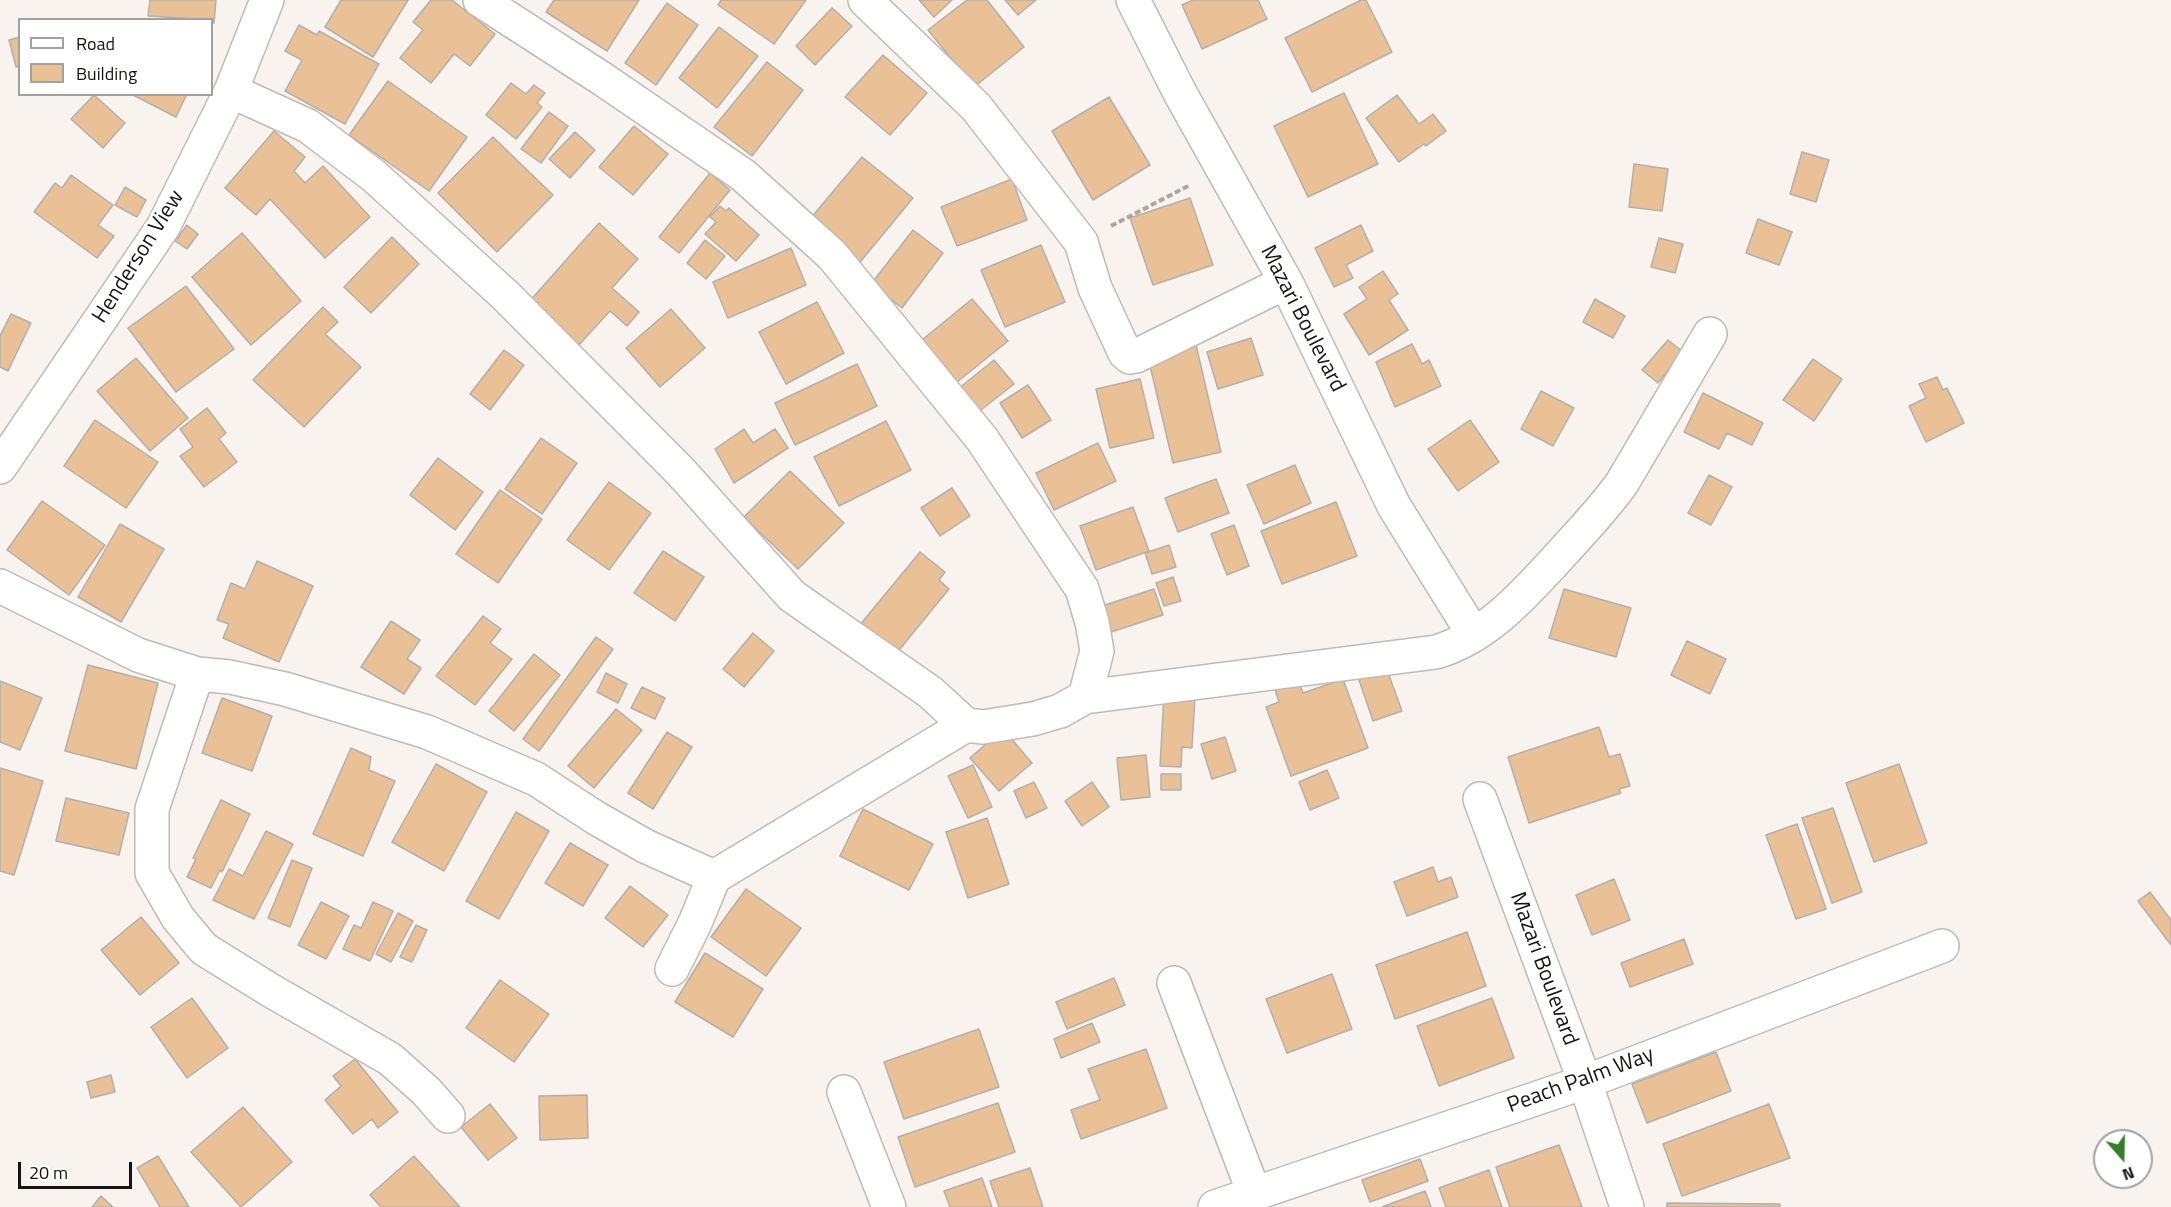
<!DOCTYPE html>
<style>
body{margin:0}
#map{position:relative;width:2171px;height:1207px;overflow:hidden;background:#f8f3ee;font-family:"Titillium Web",sans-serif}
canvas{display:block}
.legend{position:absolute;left:18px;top:18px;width:195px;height:78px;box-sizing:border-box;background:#fff;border:2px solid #a2a1a0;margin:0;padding:8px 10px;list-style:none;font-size:18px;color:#161412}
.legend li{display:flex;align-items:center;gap:12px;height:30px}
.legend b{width:30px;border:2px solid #a2a1a0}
.north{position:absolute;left:2093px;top:1129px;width:60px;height:60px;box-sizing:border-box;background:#fff;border:2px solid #a2a1a0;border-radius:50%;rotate:160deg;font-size:16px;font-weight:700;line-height:24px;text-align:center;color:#161412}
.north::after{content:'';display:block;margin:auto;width:21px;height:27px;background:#338029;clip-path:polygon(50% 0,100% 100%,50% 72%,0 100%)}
.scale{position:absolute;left:18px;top:1162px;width:114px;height:27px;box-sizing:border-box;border:3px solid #161412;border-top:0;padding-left:8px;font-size:18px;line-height:21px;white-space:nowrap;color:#161412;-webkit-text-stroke:4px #fff;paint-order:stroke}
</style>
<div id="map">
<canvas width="2171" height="1207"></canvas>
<ul class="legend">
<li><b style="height:8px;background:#fff"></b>Road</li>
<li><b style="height:16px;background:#eac097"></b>Building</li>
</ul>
<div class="north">N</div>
<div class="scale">20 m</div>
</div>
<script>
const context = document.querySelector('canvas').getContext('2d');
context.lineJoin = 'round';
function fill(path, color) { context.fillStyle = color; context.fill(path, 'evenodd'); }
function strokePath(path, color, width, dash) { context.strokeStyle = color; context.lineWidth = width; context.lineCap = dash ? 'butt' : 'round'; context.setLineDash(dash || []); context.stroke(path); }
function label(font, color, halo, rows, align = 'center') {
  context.font = font + ' "Titillium Web",sans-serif'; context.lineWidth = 6; context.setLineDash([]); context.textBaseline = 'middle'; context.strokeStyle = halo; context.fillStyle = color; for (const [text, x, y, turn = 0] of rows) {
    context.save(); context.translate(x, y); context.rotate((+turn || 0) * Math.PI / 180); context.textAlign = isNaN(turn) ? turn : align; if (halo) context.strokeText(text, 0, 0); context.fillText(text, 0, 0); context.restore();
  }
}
const building = new Path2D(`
 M150 0H216L214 23 212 22V20L148 16Z
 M341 0H408L373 57 325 27Z
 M431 0H452L495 34 470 66 454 54 431 83 400 58 423 30 413 22Z
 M554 0H639L607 51 546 12Z
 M721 0H806L774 44 718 5Z
 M919 0H952L934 17Z
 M967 0H987L1024 47 974 87 928 30Z
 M1005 0H1036L1018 15Z
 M1193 0H1258L1267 19 1202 49 1182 5Z
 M1361 0H1366L1392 52 1312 92 1285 38Z
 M667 3 698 25 656 85 625 63Z
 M832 8 852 26 815 65 796 46Z
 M299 25 317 35 319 31 379 64 345 124 285 91 302 60 285 51Z
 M719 27 758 56 717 108 679 78Z
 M20 37V66L16 67 9 40Z
 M883 55 927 93 890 135 845 97Z
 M767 62 803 90 752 156 714 127Z
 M388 81 467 137 429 191 349 135Z
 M511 83 526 94 534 85 545 93 537 103 542 107 516 139 486 115Z
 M1344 93 1378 164 1308 197 1274 126Z
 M131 94H187L176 117Z
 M94 95 125 123 103 148 71 119Z
 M1397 95 1419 124 1433 114 1446 131 1426 146 1424 144 1399 162 1366 118Z
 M1109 97 1150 165 1093 200 1052 131Z
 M549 112 568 126 541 163 521 149Z
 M634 126 668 154 633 195 599 167Z
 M274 131 305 157 294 171 305 183 323 166 370 217 325 258 270 199 256 215 225 188Z
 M575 132 595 150 570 178 549 159Z
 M493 137 553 195 497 252 438 193Z
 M1802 152 1829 160 1816 202 1790 194Z
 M862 157 913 198 856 267 805 225Z
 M1634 164 1668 169 1662 211 1629 207Z
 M710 173 730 190 679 253 659 237Z
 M71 175 113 205 98 225 114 236 97 258 34 212 55 183 62 188Z
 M1012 179 1027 220 957 246 941 207Z
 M125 187 146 200 137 217 115 205Z
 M1190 198 1213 265 1153 285 1130 218Z
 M720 206 726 211 729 208 759 235 736 261 705 234 716 222 710 217Z
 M1758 219 1792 232 1779 265 1746 253Z
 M599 223 638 259 612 288 639 312 627 326 610 311 577 347 528 303Z
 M187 225 198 234 187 249 175 241Z
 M1361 225 1373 251 1346 265 1353 278 1334 287 1315 248Z
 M913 230 943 253 902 308 871 284Z
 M242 233 301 301 251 345 192 277Z
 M392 237 419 264 371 313 344 287Z
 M1659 238 1683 244 1675 273 1651 267Z
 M705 240 725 256 706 279 687 263Z
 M1041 245 1065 302 1005 327 981 270Z
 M791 248 806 285 728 318 713 282Z
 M1383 271 1398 294 1389 300 1408 330 1369 355 1344 314 1367 299 1359 287Z
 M186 286 234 349 176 392 128 328Z
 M972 299 1008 341 946 391 911 349Z
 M1595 299 1625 316 1613 338 1583 322Z
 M817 302 844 353 786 384 759 332Z
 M323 307 338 322 325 334 361 367 304 427 253 380Z
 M671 309 705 348 660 387 626 348Z
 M11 314 31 323 8 371 0 367V336Z
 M1251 338 1263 375 1218 389 1207 352Z
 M1668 340 1683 352 1658 383 1642 370Z
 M1412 344 1422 364 1429 360 1441 386 1395 407 1376 362Z
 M1196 345 1221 452 1173 463 1148 357Z
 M504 350 524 365 490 410 470 394Z
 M136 358 188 418 150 451 97 391Z
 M1813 359 1842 379 1814 421 1783 400Z
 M994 360 1014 384 967 421 948 397Z
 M857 364 877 406 795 445 775 403Z
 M1937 377 1943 390 1947 388 1964 423 1926 442 1909 406 1926 398 1919 384Z
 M1140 379 1154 438 1110 448 1096 389Z
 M1028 385 1051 420 1022 438 1000 403Z
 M1541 391 1574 408 1553 446 1521 429Z
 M1703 393 1763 423 1752 445 1727 433 1719 449 1684 432Z
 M207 408 226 433 219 439 237 462 204 487 180 456 193 447 180 429Z
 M95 420 158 462 126 508 64 466Z
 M1470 420 1499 462 1458 491 1428 449Z
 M886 421 911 470 839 506 814 457Z
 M744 429 753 443 775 429 788 448 734 483 715 449Z
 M541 438 577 463 542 514 505 489Z
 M1098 443 1116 481 1054 510 1036 473Z
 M438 458 483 492 455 530 410 495Z
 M1295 465 1311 503 1264 524 1247 485Z
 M790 471 844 523 798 569 744 517Z
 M1709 475 1732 487 1711 525 1688 513Z
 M1216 479 1229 513 1178 532 1165 498Z
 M609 482 651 513 609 570 567 540Z
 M952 488 970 516 940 536 921 508Z
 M500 490 542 519 498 583 456 554Z
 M42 501 105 545 69 595 7 550Z
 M1336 502 1357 556 1282 584 1261 531Z
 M1133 507 1149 551 1096 570 1080 526Z
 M120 524 164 549 121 622 78 597Z
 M1234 525 1249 566 1227 575 1211 534Z
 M1169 545 1176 567 1152 574 1145 553Z
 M663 551 704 577 675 621 634 593Z
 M920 552 945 572 939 580 949 589 895 655 859 626Z
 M257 561 313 586 279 662 223 638 229 624 217 620 231 583 245 589Z
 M1173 577 1181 601 1164 606 1156 583Z
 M1154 589 1163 615 1105 634 1096 608Z
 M1564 589 1631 608 1616 657 1549 638Z
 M483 616 501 629 490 643 512 659 475 705 436 676Z
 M391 621 420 640 407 659 421 668 404 694 361 667Z
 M753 633 774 651 744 687 723 669Z
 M596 637 613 649 539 751 523 739Z
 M1687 641 1726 659 1710 694 1671 675Z
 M534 654 560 675 514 731 489 711Z
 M88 665 158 683 136 769 65 751Z
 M1386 667 1402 711 1373 721 1358 677Z
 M606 673 627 684 618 703 597 692Z
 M1296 674 1303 693 1343 679 1368 748 1291 776 1266 707 1279 702 1273 683Z
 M0 681 42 698 20 750 0 742Z
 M642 687 665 698 655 719 631 708Z
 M1164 695 1195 697 1192 748 1182 747 1181 767 1160 766Z
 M222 698 272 716 252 771 202 753Z
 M616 709 642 730 594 788 568 766Z
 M1599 727 1609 757 1620 754 1630 786 1619 789 1621 793 1529 823 1508 757Z
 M1003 729 1032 763 999 791 970 758Z
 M667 732 692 747 653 809 628 793Z
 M1225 737 1236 771 1212 779 1201 744Z
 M351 748 371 757 369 770 395 781 363 856 313 834Z
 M1146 755 1150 797 1121 800 1117 758Z
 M436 764 487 792 444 871 392 842Z
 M1899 764 1927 843 1874 862 1846 783Z
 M973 765 992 807 968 818 948 776Z
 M0 768 43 781 14 875 0 871Z
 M1327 770 1339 798 1310 810 1299 782Z
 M1161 774H1181V790H1161Z
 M1034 782 1047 808 1026 818 1014 791Z
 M1092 782 1109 807 1082 826 1065 801Z
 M66 798 129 813 119 855 56 841Z
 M221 800 250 814 222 872 220 870 211 888 187 877 196 859 193 858Z
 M1833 808 1862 892 1832 903 1802 818Z
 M863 809 933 844 909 890 840 856Z
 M516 812 549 831 499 919 466 901Z
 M987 818 1009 884 968 898 946 832Z
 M1797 824 1826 909 1796 919 1766 835Z
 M266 831 293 844 254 919 213 900 229 869 243 876Z
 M570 843 608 865 583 906 545 883Z
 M292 860 312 868 290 927 268 918Z
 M1433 867 1438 882 1451 877 1458 897 1407 916 1394 882Z
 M1614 879 1630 920 1592 935 1576 895Z
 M630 886 668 915 643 947 605 918Z
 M746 889 801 928 766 976 711 937Z
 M2150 892 2171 920V945L2138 901Z
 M321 902 349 916 326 959 298 945Z
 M373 902 393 911 370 961 343 949 354 925 361 928Z
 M398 913 413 921 391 962 376 954Z
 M141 917 179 963 140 995 101 950Z
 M416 925 427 930 412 962 400 957Z
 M1467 932 1486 986 1395 1019 1376 965Z
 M1684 939 1693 964 1630 987 1621 963Z
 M705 953 763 989 733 1037 675 1002Z
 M1332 974 1352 1029 1287 1053 1266 999Z
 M1114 978 1125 1005 1067 1029 1056 1002Z
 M500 980 549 1014 514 1062 466 1028Z
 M192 998 228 1048 187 1078 151 1027Z
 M1492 998 1514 1058 1439 1086 1417 1026Z
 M1092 1023 1100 1042 1061 1058 1054 1039Z
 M979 1029 999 1087 904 1119 884 1062Z
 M1146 1049 1167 1108 1081 1139 1071 1110 1100 1100 1088 1069Z
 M1716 1052 1731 1091 1647 1123 1632 1084Z
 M355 1059 398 1112 378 1128 372 1119 353 1134 325 1100 341 1086 333 1076Z
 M111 1075 115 1092 91 1098 87 1082Z
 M587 1095 588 1138 540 1140 539 1096Z
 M998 1103 1015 1152 915 1187 898 1137Z
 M490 1104 517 1138 488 1160 461 1127Z
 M1769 1104 1790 1158 1682 1196 1663 1144Z
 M243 1107 292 1162 241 1207 191 1152Z
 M1559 1145 1582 1207H1510L1496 1167Z
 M158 1156 189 1207H160L137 1168Z
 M414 1156 460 1207H381L370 1195Z
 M1420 1159 1428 1181 1370 1202 1362 1180Z
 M1030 1168 1043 1207H999L990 1181Z
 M1489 1170 1502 1207H1446L1439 1188Z
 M982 1178 992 1207H950L944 1191Z
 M1425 1191 1431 1207H1382Z
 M101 1196 113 1207H92Z
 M1667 1203 1780 1204V1207H1667Z`);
fill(building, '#eac097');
strokePath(building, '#b4afab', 1.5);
const minor = new Path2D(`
 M865 0 976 107 1081 242 1095 288 1125 353 1130 357 1136 356 1286 282
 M1133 0 1180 93 1286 282 1394 506 1474 635
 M231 91 308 126 374 176 505 295 681 472 792 596 930 692 966 725 983 727 1033 719 1060 711 1085 697 1097 651 1092 622 1082 589 982 439 832 255 743 175 604 80 480 0
 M0 467 163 227 231 91 267 0
 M0 586 138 655 197 674 230 677 285 689 427 732 536 779 596 818 645 846 714 877 966 725
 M197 674 152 809V873L178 918 204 949 270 990 390 1059 426 1091 448 1116
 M1085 697 1436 652C1490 636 1528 590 1565 550 1585 528 1605 507 1622 483L1710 334
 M1480 799 1585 1082 1627 1207
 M672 969 695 923 714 877
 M1174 983 1254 1193
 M844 1092 889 1207
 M1215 1207 1585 1082 1942 946`);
strokePath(minor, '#bfbab6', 36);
strokePath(new Path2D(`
 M1111 226 1190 185`), '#aaa6a2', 4, [6, 3]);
strokePath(minor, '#fff', 33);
label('22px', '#161412', '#fff', [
 ["Henderson View",139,257,-58],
 ["Mazari Boulevard",1302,319,63],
 ["Mazari Boulevard",1543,969,70],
 ["Peach Palm Way",1581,1081,-20]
]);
</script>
